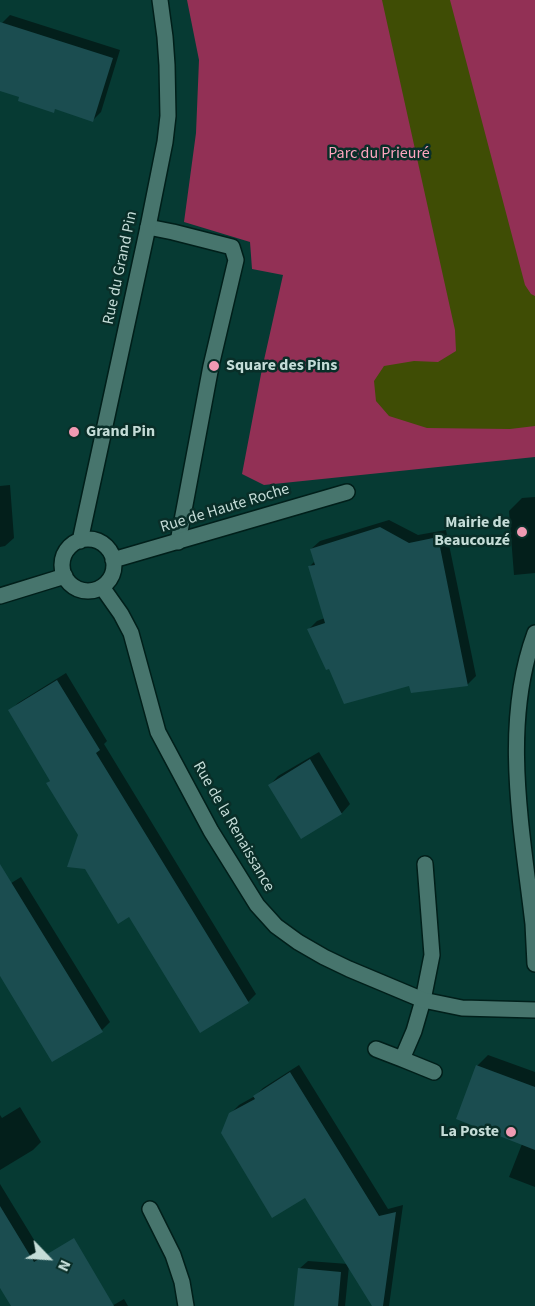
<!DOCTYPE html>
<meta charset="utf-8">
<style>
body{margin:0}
#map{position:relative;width:535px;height:1306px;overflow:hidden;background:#063a33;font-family:"Source Sans 3",sans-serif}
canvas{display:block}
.north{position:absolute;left:18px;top:1228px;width:60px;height:60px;-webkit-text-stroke:4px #092e28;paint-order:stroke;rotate:115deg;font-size:16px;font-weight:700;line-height:24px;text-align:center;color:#c4dcd7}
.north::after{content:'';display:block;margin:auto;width:21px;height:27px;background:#c4dcd7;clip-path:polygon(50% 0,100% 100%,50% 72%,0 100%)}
</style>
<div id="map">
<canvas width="535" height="1306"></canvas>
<div class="north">N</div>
</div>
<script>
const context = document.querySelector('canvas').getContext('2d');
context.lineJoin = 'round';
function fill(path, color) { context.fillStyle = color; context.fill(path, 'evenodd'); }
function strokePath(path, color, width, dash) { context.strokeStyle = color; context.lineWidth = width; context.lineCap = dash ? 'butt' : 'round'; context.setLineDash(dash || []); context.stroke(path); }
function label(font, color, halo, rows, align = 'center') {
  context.font = font + ' "Source Sans 3",sans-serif'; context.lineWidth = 5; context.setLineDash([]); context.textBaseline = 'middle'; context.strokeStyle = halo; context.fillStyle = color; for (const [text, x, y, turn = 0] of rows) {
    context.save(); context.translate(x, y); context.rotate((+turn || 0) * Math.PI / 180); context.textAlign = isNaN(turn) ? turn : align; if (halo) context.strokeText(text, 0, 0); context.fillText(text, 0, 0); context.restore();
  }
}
fill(new Path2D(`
 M187 0H535V457L264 485 242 474 262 369 283 275 252 269 250 242 184 222 196 133 199 60Z`), '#923055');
fill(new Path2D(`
 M382 0H450L525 285 531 294 535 296V426L510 429 427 428 389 416 376 401 374 381 384 366 414 361 438 362 456 351 455 330Z`), '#3f4d05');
fill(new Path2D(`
 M10 15 120 50 101 112 93 120 56 108 53 111 21 96 0 90V30L2 23Z
 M10 485 14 538 5 546 0 547V486Z
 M535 497V573L514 575 509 511 522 498Z
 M389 520 418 535 446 530 476 676 468 684 412 692 410 684 329 666 309 629 317 621 325 618 310 566 315 561 311 549 320 541Z
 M66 673 107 741 104 744 256 994 248 1002 80 835 47 783 51 780 10 711 18 703Z
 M319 752 350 804 342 813 301 837 270 785 278 776Z
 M21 877 110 1022 102 1030 0 973V890Z
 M488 1055 535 1072V1187L509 1177 522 1144 477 1066Z
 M299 1065 388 1209 403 1205 389 1306H374L349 1266 345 1306H295L299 1269 308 1261 348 1264 306 1196 230 1114 239 1105 255 1096 263 1088Z
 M20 1107 41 1142 33 1150 0 1170V1115L2 1118Z
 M0 1184 53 1271 0 1285Z
 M124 1299 128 1306H112Z`), '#0007');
fill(new Path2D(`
 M0 22 113 58 93 122 55 109 54 113 18 101 19 97 0 91Z
 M380 527 409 543 438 537 468 686 411 693 409 686 344 704 329 669 326 670 307 629 325 623 308 566 315 565 310 549Z
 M57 680 100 750 96 753 249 1003 200 1033 129 917 118 924 85 869 67 867 78 835 46 783 50 781 8 710Z
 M310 759 342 814 301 839 268 785Z
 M0 864 103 1032 52 1062 0 976Z
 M476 1065 535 1087V1150L456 1119Z
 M290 1072 379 1216 396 1212 383 1306H372L305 1198 272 1218 221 1133 229 1113 255 1099 253 1096Z
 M0 1206 34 1262 74 1238 114 1306H11L0 1288Z
 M298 1268 341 1272 338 1306H294Z`), '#1b4d50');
const lane = new Path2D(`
 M148 227 173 232 232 247 236 260 211 366 178 542
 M425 864 432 955 423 1000 414 1031 402 1059 434 1072
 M533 924C522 829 501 725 535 633
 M535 924H533L535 964
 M376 1049 402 1059`);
const street = new Path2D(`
 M62 565a26 26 0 1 1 52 0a26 26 0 1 1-52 0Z
 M80 541 148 227 165 142 168 116 167 65 165 37 160 0
 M113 560 347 492
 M102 587 121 614 131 633 158 732 211 831 257 905 276 926 298 942 324 957 349 969 423 1000 462 1008 535 1010
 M0 596 65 576
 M150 1209 173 1255 182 1282 186 1306`);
strokePath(lane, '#001f1a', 18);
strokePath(street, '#001f1a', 18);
strokePath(lane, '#47756d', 15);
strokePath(street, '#47756d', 15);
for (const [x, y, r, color] of [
 [214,366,6,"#f19ab3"],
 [74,432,6,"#f19ab3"],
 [522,532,6,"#f19ab3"],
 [511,1132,6,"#f19ab3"]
]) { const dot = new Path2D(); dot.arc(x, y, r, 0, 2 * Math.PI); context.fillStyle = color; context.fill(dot); strokePath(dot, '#092e28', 2); }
label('16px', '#fea5bf', '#092e28', [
 ["Parc du Prieuré",379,154]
]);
label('16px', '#c4dcd7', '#092e28', [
 ["Rue du Grand Pin",121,268,-78],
 ["Rue de Haute Roche",225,509,-17],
 ["Rue de la Renaissance",233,827,60]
]);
label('bold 16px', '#c4dcd7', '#092e28', [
 ["Square des Pins",226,366],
 ["Grand Pin",86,432],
 ["Mairie de",510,523,"right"],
 ["Beaucouzé",510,541,"right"],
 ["La Poste",499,1132,"right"]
], 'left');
</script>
